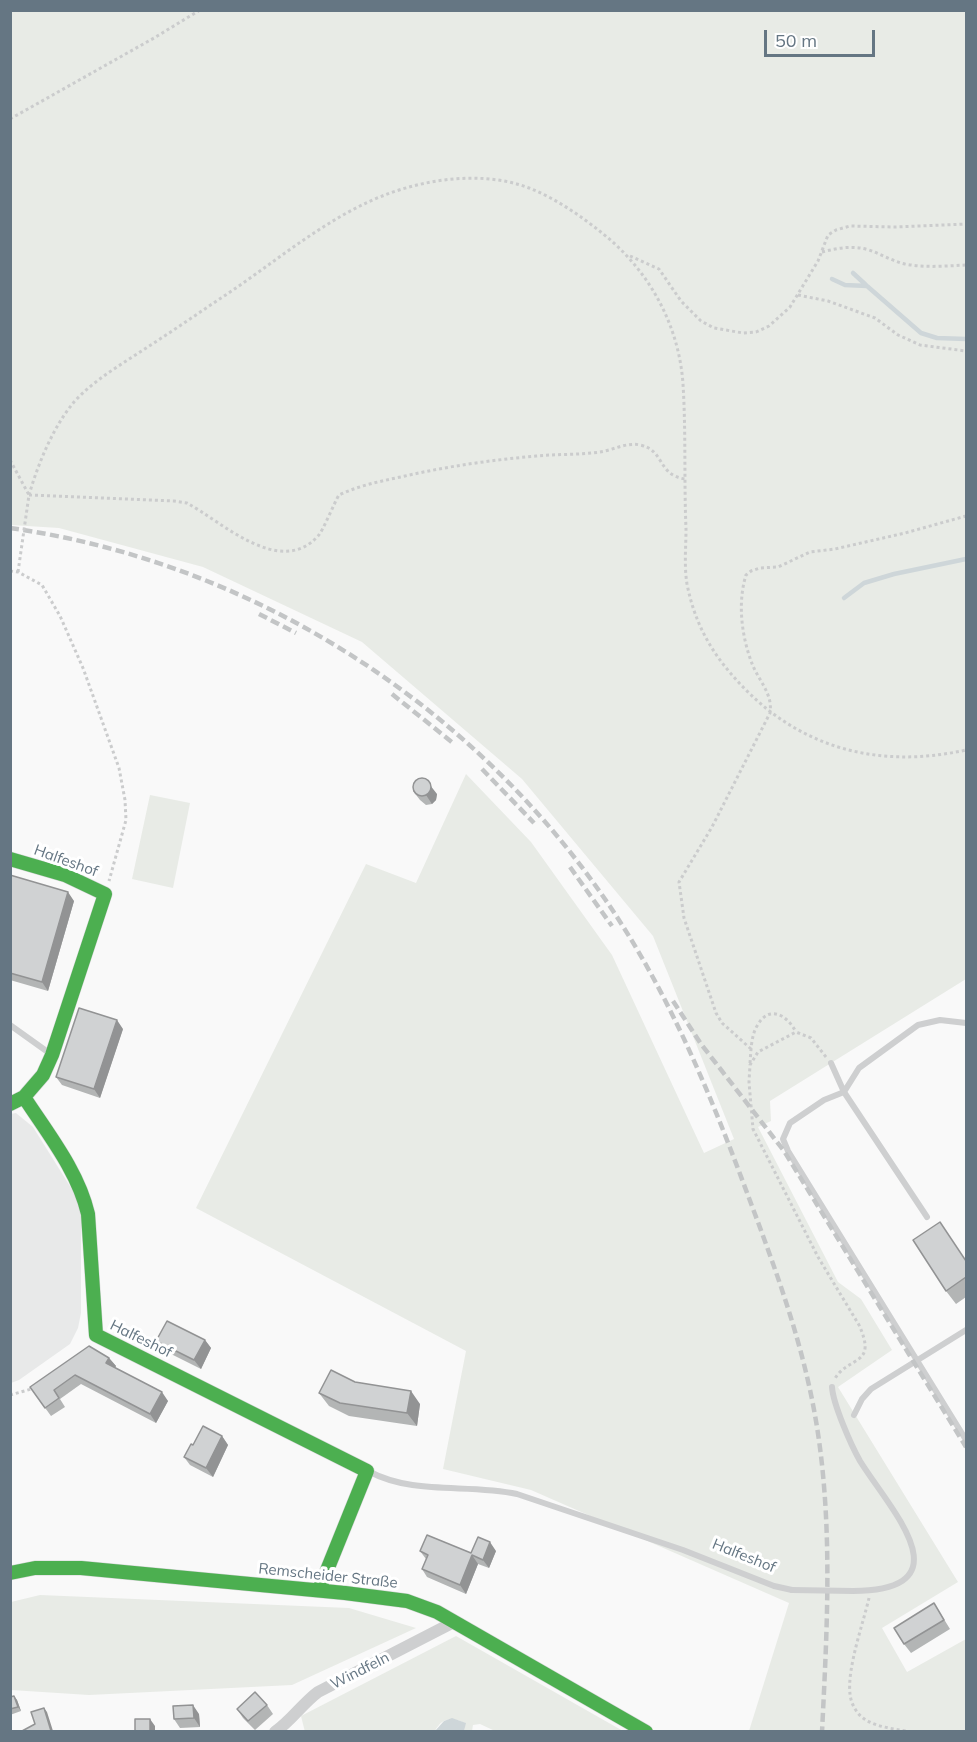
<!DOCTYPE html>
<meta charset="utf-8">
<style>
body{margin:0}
#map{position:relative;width:977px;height:1742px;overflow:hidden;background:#f9f9f9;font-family:Mulish,sans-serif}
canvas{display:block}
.frame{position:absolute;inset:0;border:12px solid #657683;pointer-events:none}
.scale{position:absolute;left:764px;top:30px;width:111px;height:27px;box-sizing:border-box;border:3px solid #657683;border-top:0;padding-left:8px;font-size:18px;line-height:21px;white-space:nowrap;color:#657683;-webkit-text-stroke:4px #fff;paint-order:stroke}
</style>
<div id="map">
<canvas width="977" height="1742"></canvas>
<div class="frame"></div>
<div class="scale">50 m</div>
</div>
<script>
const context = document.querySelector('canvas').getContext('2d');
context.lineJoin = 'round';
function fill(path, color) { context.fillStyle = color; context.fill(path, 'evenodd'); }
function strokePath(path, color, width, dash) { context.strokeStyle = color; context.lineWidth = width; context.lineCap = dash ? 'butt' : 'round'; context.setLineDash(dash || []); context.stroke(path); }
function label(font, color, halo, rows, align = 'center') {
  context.font = font + ' Mulish,sans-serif'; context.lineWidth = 6; context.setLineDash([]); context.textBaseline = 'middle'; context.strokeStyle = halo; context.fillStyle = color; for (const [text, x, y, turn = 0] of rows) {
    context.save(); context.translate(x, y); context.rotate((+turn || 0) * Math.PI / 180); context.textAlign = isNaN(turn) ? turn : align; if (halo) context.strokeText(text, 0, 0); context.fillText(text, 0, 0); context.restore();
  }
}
fill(new Path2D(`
 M16 1113 33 1127 73 1191 81 1212V1313L78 1328 70 1344 19 1380 11 1383 10 1114Z`), '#e8e9e9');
fill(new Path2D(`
 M10 11H966V979L770 1101 771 1121 758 1127 838 1282 861 1299 892 1350 838 1387 958 1582 882 1628 907 1672 966 1639V1731H749L789 1603 531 1490 443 1469 466 1351 196 1208 366 864 416 883 466 774 531 842 612 955 704 1153 734 1139 653 936 522 779 362 642 203 567 59 528 11 525Z
 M150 795 190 803 173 888 132 879Z
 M40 1595 349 1608 416 1628 292 1685 89 1695 11 1690V1602Z
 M456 1636 623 1731H495L480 1724 473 1725 472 1731H464L465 1723C452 1717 442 1717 435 1731L305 1732 301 1716Z`), '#e8ebe6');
fill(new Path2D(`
 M452 1718 466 1723 464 1731H435L444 1721Z`), '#ced6d9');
strokePath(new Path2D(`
 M853 273 866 285
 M832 279 845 285 867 286 921 333 937 338 966 339
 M844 598 864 583 894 574 966 559`), '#ced6d9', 4.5);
const fast = new Path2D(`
 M10 859 65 875 105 894 52 1055 43 1075 24 1097
 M10 1104 24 1097C48 1134 78 1171 88 1214L96 1335 367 1471 319 1590
 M10 1573 35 1568H81L345 1593 407 1601 437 1612 646 1732`);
strokePath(fast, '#d5d6d7', 15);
strokePath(new Path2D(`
 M10 119 154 38 200 10
 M822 252C838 248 853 245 869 250 881 254 892 261 905 264 925 268 946 266 966 265
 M630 256 659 269 681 301 701 321 714 328 743 333 756 332 769 326 790 307 818 261 828 235 836 230 850 226 895 227 966 224
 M798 295 828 301 875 318 898 335 920 345 966 351
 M10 460 29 495
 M29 495C38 464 53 427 74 402 94 380 119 366 143 350 168 334 193 317 218 300 266 269 311 230 362 205 410 181 477 168 529 188 555 198 581 216 602 233 649 270 679 325 683 384 686 432 684 481 686 529 686 547 684 566 687 584 694 620 709 649 733 676 794 747 876 770 966 750
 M29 495 174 501 187 503C222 522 280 578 318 536 323 531 334 503 339 495 360 485 382 481 405 476 449 466 492 460 536 456 557 454 579 455 600 452 613 450 627 442 640 445 665 450 657 475 685 479
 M10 571 18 572 42 585 60 616 83 668 119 768 125 800 126 820 109 881
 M751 1049 722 1023 716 1013 684 918 679 882 712 827 770 713C773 695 760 682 753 666 742 639 737 604 746 575L751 571 760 568 778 567 810 552 835 549 905 533 966 516
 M826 1057 811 1038 796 1032 758 1052 750 1065 749 1082 753 1129 818 1257 859 1325C878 1367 848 1355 834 1380
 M750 1063C751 1051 751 1036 757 1026 769 1004 787 1015 796 1032
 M10 1395 35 1388
 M869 1598C863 1624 847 1668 850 1694 851 1704 857 1715 866 1720 879 1728 897 1729 911 1732`), '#cbcccd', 3, [3, 3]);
strokePath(new Path2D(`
 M966 1023 940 1020 918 1025 859 1068 844 1092 824 1100 790 1123 783 1139 788 1151 966 1440
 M10 1025 52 1055
 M831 1063 844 1092 927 1217
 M832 1387C833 1404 851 1445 860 1461 889 1508 969 1590 853 1591
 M854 1415 862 1399 871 1389 966 1330
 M368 1471C415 1496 467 1483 517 1494L683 1550 774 1586 792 1590`), '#cecfd0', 6);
strokePath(new Path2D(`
 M275 1732C292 1720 302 1704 318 1692L454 1622`), '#cecfd0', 12);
strokePath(fast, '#4caf50', 14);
strokePath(new Path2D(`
 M10 528C260 563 490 715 624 928 672 1004 708 1089 740 1174 771 1257 803 1339 817 1427 833 1528 827 1630 822 1732
 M259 614 296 633
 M392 694 453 743
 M482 769 534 823
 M570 867 612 926
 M673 1001 701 1044 784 1151 966 1447`), '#c3c5c6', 4.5, [9, 4.5]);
strokePath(new Path2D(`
 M18 572 29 495`), '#cbcccd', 3, [3, 3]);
strokePath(new Path2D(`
 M792 1590 853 1591`), '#cecfd0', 6);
fill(new Path2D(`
 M413 791 437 794 436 800 432 804 426 805 420 800Z
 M10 875 74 901 48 991 10 980Z
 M123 1029 100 1098 62 1085 56 1077Z
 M966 1260V1297L956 1304 946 1291Z
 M205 1340 211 1348 201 1369 163 1350 156 1341Z
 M109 1358 116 1366 115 1368 168 1401 156 1423 81 1384 60 1399 65 1407 51 1416 30 1387Z
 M355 1382 420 1404 417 1426 349 1416 329 1406 319 1393Z
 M222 1436 228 1445 213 1477 190 1465 184 1457 193 1445Z
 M420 1551 471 1553 496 1551 489 1568 478 1564 466 1594 427 1577 422 1569 426 1559Z
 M934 1603 950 1629 911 1653 904 1644Z
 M14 1696 17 1700 21 1711 10 1715V1697Z
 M267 1705 273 1714 255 1730 243 1718 237 1709Z
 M199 1714 200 1727 180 1728 174 1719Z`), '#b3b5b5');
fill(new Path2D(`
 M430 785 437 794 436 800 432 804 426 795Z
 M68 892 74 901 48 991 42 982Z
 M117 1020 123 1029 100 1098 94 1089Z
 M205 1340 211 1348 201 1369 194 1360Z
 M109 1358 116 1366 112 1372 106 1363Z
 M411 1391 420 1404 417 1426 407 1413Z
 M162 1392 168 1401 156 1423 150 1414Z
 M222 1436 228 1445 213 1477 206 1468Z
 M490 1542 496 1551 489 1568 483 1560Z
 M472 1555 478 1564 466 1594 460 1585Z
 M14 1696 17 1700 21 1711 18 1707Z
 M193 1705 199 1714 200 1727 194 1718Z
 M44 1708 47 1712 53 1731H51Z
 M150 1719 155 1726V1731H150Z`), '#929394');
const building = new Path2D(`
 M413 787a9 9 0 1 1 18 0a9 9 0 1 1-18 0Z
 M10 875 68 892 42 982 10 973Z
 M79 1008 117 1020 94 1089 56 1077Z
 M940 1222 966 1261V1277L946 1291 913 1240Z
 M167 1321 205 1340 194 1360 156 1341Z
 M89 1346 109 1358 106 1363 162 1392 150 1414 75 1375 54 1390 59 1398 45 1408 30 1387Z
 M331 1370 355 1382 411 1391 407 1413 340 1403 319 1393Z
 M203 1426 222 1436 206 1468 184 1457 191 1444 193 1445Z
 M427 1535 471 1553 478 1537 490 1542 483 1560 472 1555 460 1585 422 1569 428 1555 420 1551Z
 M934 1603 944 1620 904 1644 894 1628Z
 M255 1692 267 1705 248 1721 237 1709Z
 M14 1696 18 1707 10 1709V1697Z
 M193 1705 194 1718 174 1719 173 1706Z
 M44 1708 51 1731H22L35 1724 31 1712Z
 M135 1719H150V1731H135Z`);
fill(building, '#d0d2d3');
strokePath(building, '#929394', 1.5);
label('15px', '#657683', '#fff', [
 ["Halfeshof",66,861,20],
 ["Halfeshof",141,1339,26],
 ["Halfeshof",744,1556,22],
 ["Remscheider Straße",328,1576,6],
 ["Windfeln",360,1671,-27]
]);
</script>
